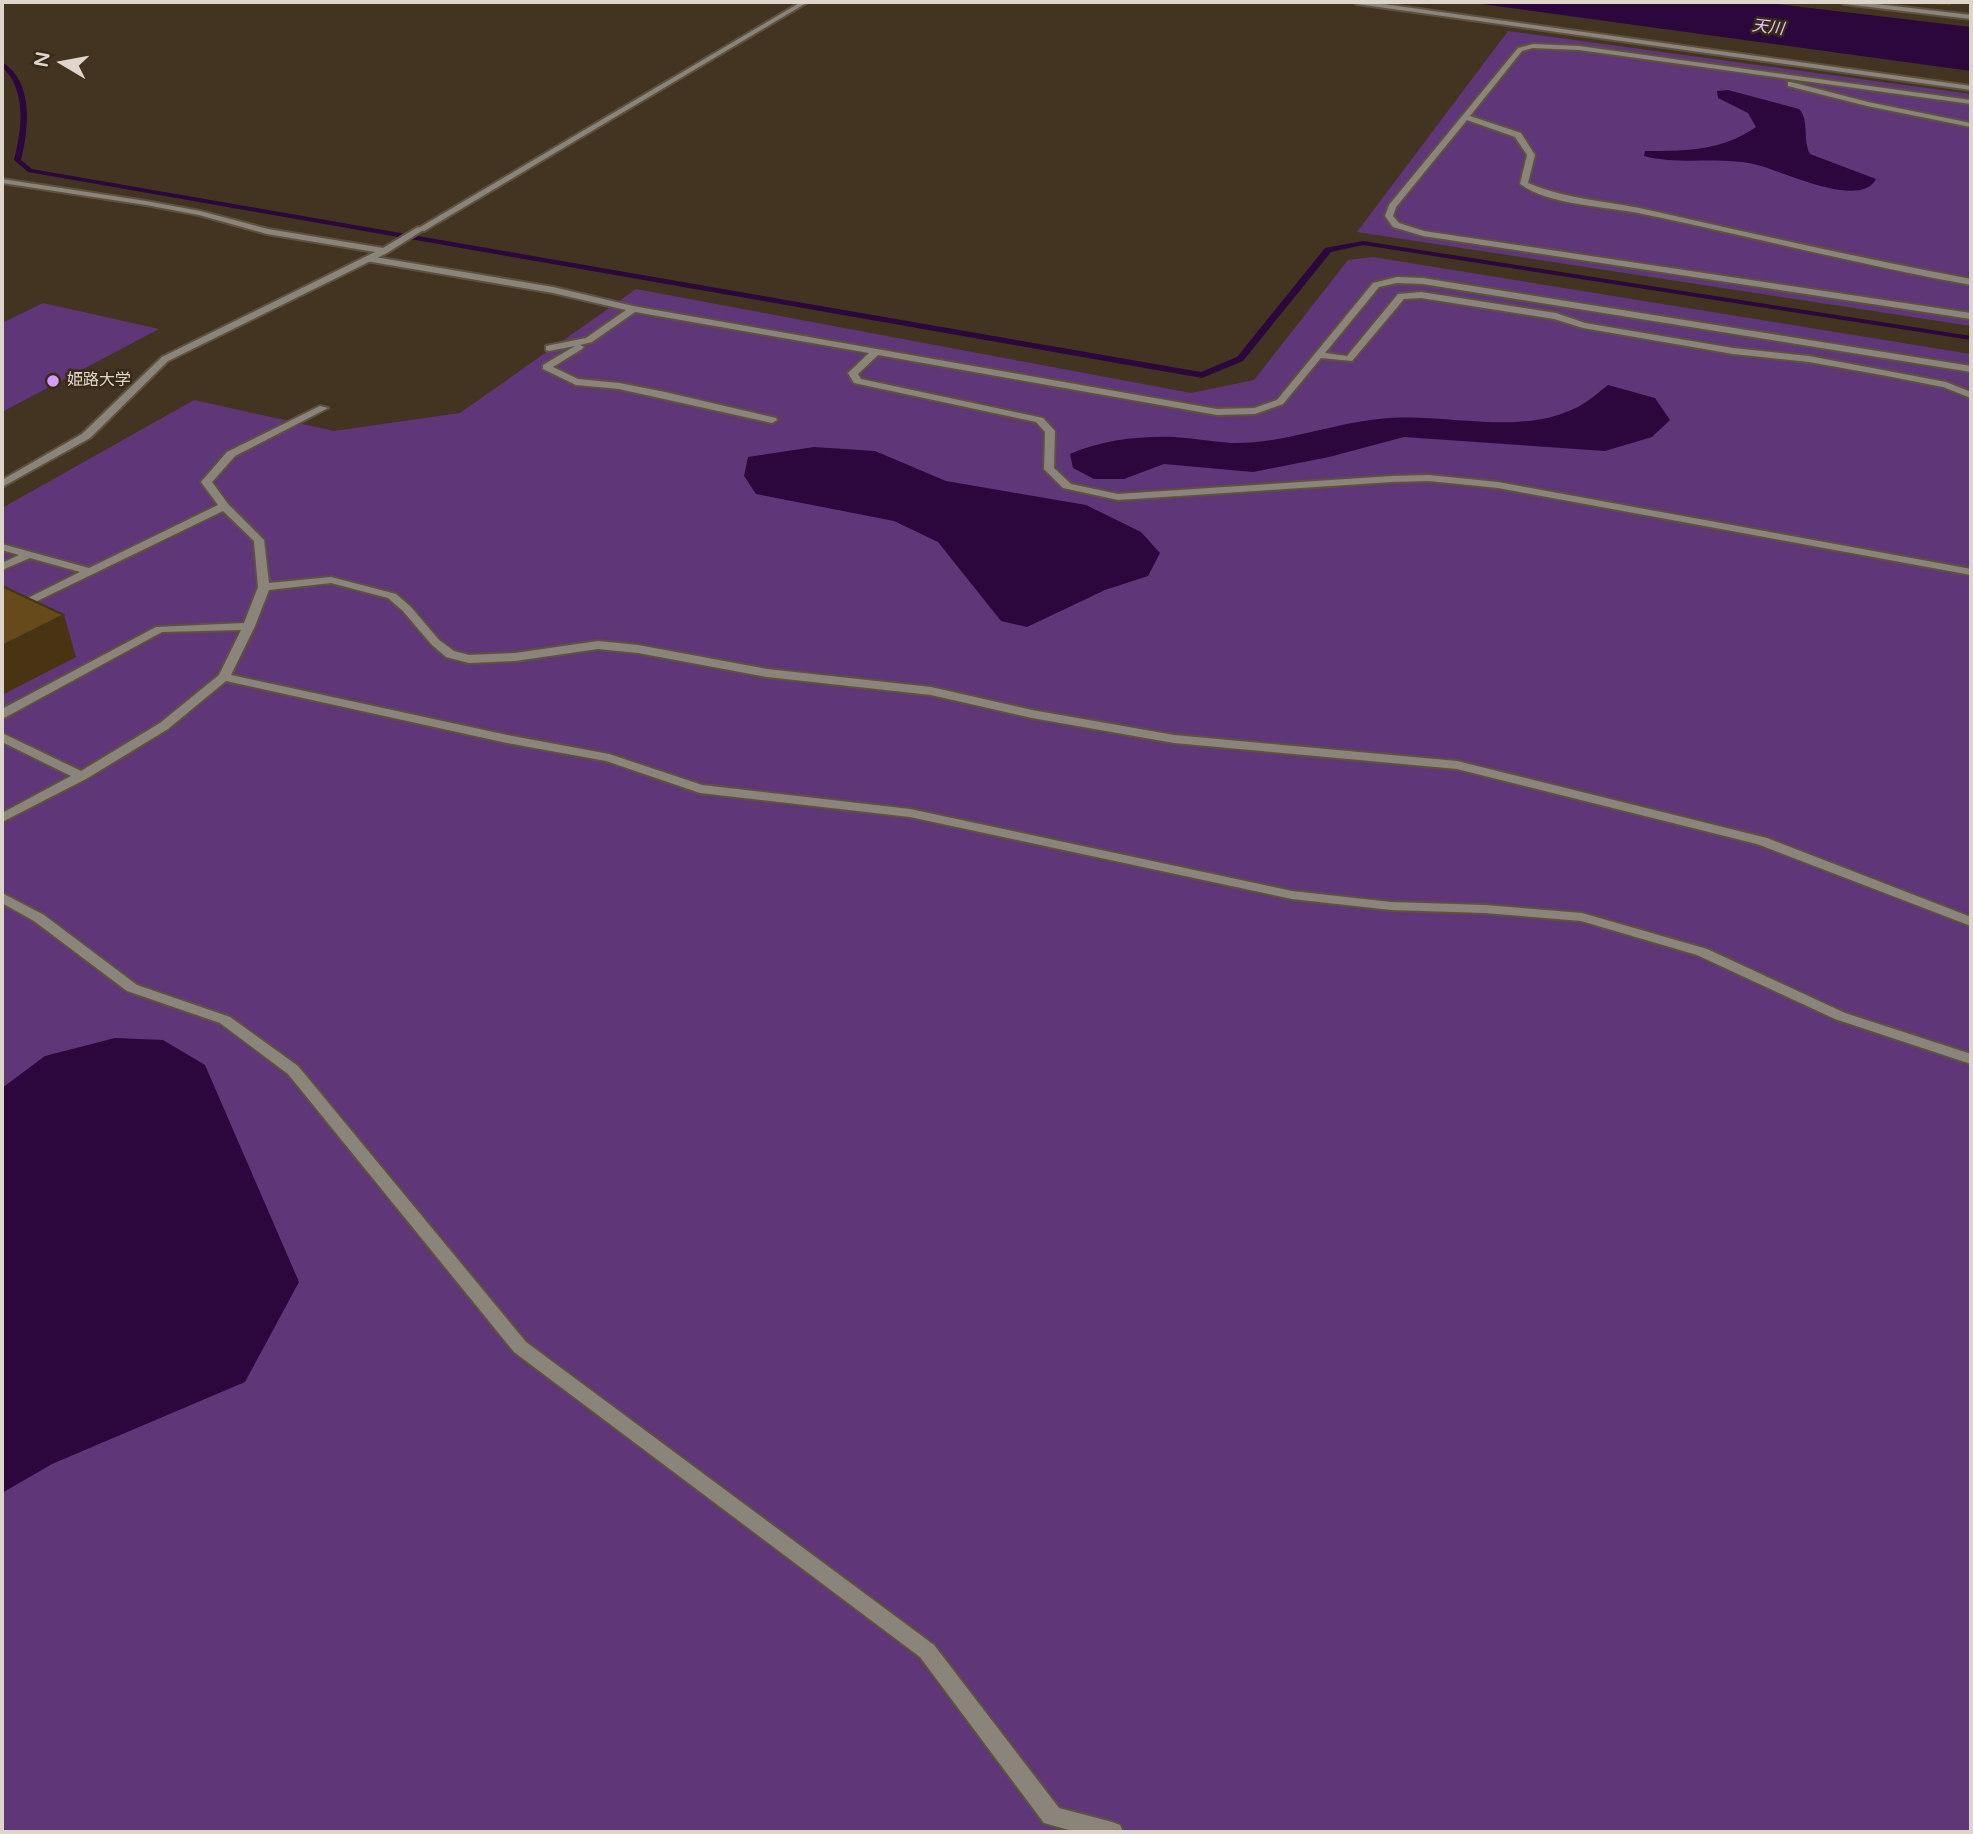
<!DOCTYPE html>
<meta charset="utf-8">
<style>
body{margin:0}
#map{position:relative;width:1973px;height:1834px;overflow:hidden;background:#423421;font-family:"Varela Round",sans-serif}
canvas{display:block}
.frame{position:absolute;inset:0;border:4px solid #dfd6cb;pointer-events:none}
.north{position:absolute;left:28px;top:28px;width:70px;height:70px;-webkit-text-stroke:5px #372a17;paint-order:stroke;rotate:280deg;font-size:19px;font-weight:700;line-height:28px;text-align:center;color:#dfd6cb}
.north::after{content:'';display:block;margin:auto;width:24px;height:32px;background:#dfd6cb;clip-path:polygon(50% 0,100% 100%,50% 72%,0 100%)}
</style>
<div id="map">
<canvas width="1973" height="1834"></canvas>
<div class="frame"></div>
<div class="north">N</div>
</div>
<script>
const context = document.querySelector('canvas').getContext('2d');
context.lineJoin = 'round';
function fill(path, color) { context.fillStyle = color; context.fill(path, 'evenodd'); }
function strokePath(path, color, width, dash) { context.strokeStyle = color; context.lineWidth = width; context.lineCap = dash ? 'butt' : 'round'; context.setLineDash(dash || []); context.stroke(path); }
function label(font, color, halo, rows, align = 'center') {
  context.font = font + ' "Varela Round","Noto Sans JP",sans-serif'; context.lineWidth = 5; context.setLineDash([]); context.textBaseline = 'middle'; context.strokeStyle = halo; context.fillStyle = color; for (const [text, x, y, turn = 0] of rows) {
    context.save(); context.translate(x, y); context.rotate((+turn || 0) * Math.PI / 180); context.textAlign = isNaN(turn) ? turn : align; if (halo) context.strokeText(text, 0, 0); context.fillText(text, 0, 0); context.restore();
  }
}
fill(new Path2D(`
 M1508 31 1971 94V326L1357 232Z
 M1373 257 1971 354V1832H2V508L194 400 334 431 460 413 636 289 1191 393 1254 380 1348 260Z
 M43 303 159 329 2 412V323Z`), '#5f3678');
fill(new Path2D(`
 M1467 2H1760L1971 27V71Z
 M1728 90 1799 109C1810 121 1802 139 1810 154L1876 179C1861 209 1786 173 1761 166 1723 155 1682 166 1644 156L1645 151C1686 151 1721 151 1756 127L1748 113 1718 98 1717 91Z
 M1608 385 1655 398 1670 420 1652 437 1605 451 1404 437 1329 457 1253 472 1164 464 1124 479H1094L1073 468 1070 454C1102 440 1139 436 1174 437 1193 438 1213 442 1232 443 1282 444 1330 424 1379 419 1445 411 1516 438 1578 407 1589 401 1599 392 1608 385Z
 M814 447 875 451 946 481 1086 505 1141 532 1160 553 1148 576 1105 590 1027 627 1001 621 938 542 894 521 756 494 744 476 748 457Z
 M115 1038 163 1040 205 1065 299 1282 245 1382 52 1464 2 1493V1088L45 1056Z`), '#2b073d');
fill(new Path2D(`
 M2 62C34 81 29 129 21 160L32 169 1201 372 1237 357 1325 248 1363 241 1971 336V340L1363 245 1331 252 1243 361 1202 378 28 172 14 160C22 130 27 90 2 67Z`), '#2b073d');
const service = new Path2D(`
 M1533 44 1579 46 1971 100V104L1579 50 1533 48 1522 51 1470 116 1521 133 1535 155 1528 183C1568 200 1611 201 1653 211 1759 235 1864 259 1971 279V285C1861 265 1753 237 1643 214 1607 206 1550 206 1520 184L1527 155 1515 137 1467 120 1396 207 1393 216 1399 223 1424 231 1971 313V319L1423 236 1393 227 1385 216 1389 205 1518 48Z
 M1791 82 1868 102 1971 123V127L1867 106 1788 86V82Z
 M369 256 553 287 633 306 1217 409 1254 408 1277 400 1373 283 1397 277 1423 278 1971 366V372L1423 284 1397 283 1379 287 1325 353 1347 356 1398 294 1421 292 1556 313 1585 323 1733 348 1809 356 1946 382 1971 392V398L1943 387 1887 376 1809 362 1733 354 1583 328 1554 319 1421 298 1404 299 1352 361 1321 358 1283 404 1255 414 1217 415 878 355 858 374 861 379 1043 418 1055 431 1054 468 1071 484 1118 494 1392 476 1429 475 1498 482 1971 569V575L1498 488 1429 481 1392 482 1118 500 1063 488 1044 469 1045 432 1036 422 854 383 848 373 869 353 635 312 592 342 580 345 584 347 582 349 553 367 578 379 619 383 665 392 776 418 777 420 772 423 619 389 576 385 543 369V365L575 346 549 351 546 350V346L586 338 626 310 553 293 366 261 365 259Z
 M320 406 328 408 235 456 212 482 228 504 264 540 269 583 331 577 396 594 411 607 439 640 454 651 469 655 515 653 598 641 638 645 767 669 931 687 1032 710 1174 735 1457 761 1767 838 1971 917V926L1757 844 1457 769 1174 743 1032 718 931 695 767 677 638 653 598 649 515 661 469 663 446 657 431 644 403 611 388 598 331 583 269 590 255 626 231 675 507 735 609 754 702 785 910 809 1292 891 1391 902 1485 905 1582 913 1707 949 1845 1013 1971 1054V1064L1835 1019 1697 955 1581 921 1485 913 1391 910 1292 899 910 817 700 793 606 761 507 743 226 681 168 729 86 779 2 822V813L71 776 2 742V733L81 771 160 723 219 675 241 630 162 632 6 717 2 718V709L156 627 244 623 258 587 254 541 223 511 2 618V611L80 572 30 558 2 570V563L19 555 2 550V544L89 568 218 505 201 482 227 452Z
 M2 893 44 915 137 985 230 1017 298 1066 526 1342 934 1645 1059 1808 1112 1822 1120 1825 1123 1832H1076L1044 1823 920 1657 514 1352 288 1074 220 1023 127 991 34 921 2 903Z`);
const minor = new Path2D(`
 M1841 2H1859L1971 15V19L1844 4Z
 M2 179 146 201 200 211 268 229 383 248 418 227 425 229 387 253 168 361 90 438 2 487V480L82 434 162 357 375 252 267 234 199 215 146 205 2 183Z`);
const tertiary = new Path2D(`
 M801 2H808L424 231 417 229Z
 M1354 2H1369L1971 86V90L1357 4Z`);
strokePath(service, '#5e5140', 4);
strokePath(minor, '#5e5140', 4);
strokePath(tertiary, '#5e5140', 4);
fill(service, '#8a847a');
fill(minor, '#8a847a');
fill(tertiary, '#8a847a');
fill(new Path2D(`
 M1915 2H1952L1950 6Z`), '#594017');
fill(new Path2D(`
 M64 615 76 657 2 695V646Z`), '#483413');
const building = new Path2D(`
 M2 586 64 615 2 646Z`);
fill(building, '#674a1b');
strokePath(building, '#483413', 2);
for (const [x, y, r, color] of [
 [53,381,7,"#d59bfa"]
]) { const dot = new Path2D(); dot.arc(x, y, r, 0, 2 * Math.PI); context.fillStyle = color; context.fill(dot); strokePath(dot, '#372a17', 2.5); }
label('italic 16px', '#e6c1ff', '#372a17', [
 ["天川",1768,28,7]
]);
label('16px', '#dfd6cb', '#372a17', [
 ["姫路大学",67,381]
], 'left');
</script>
